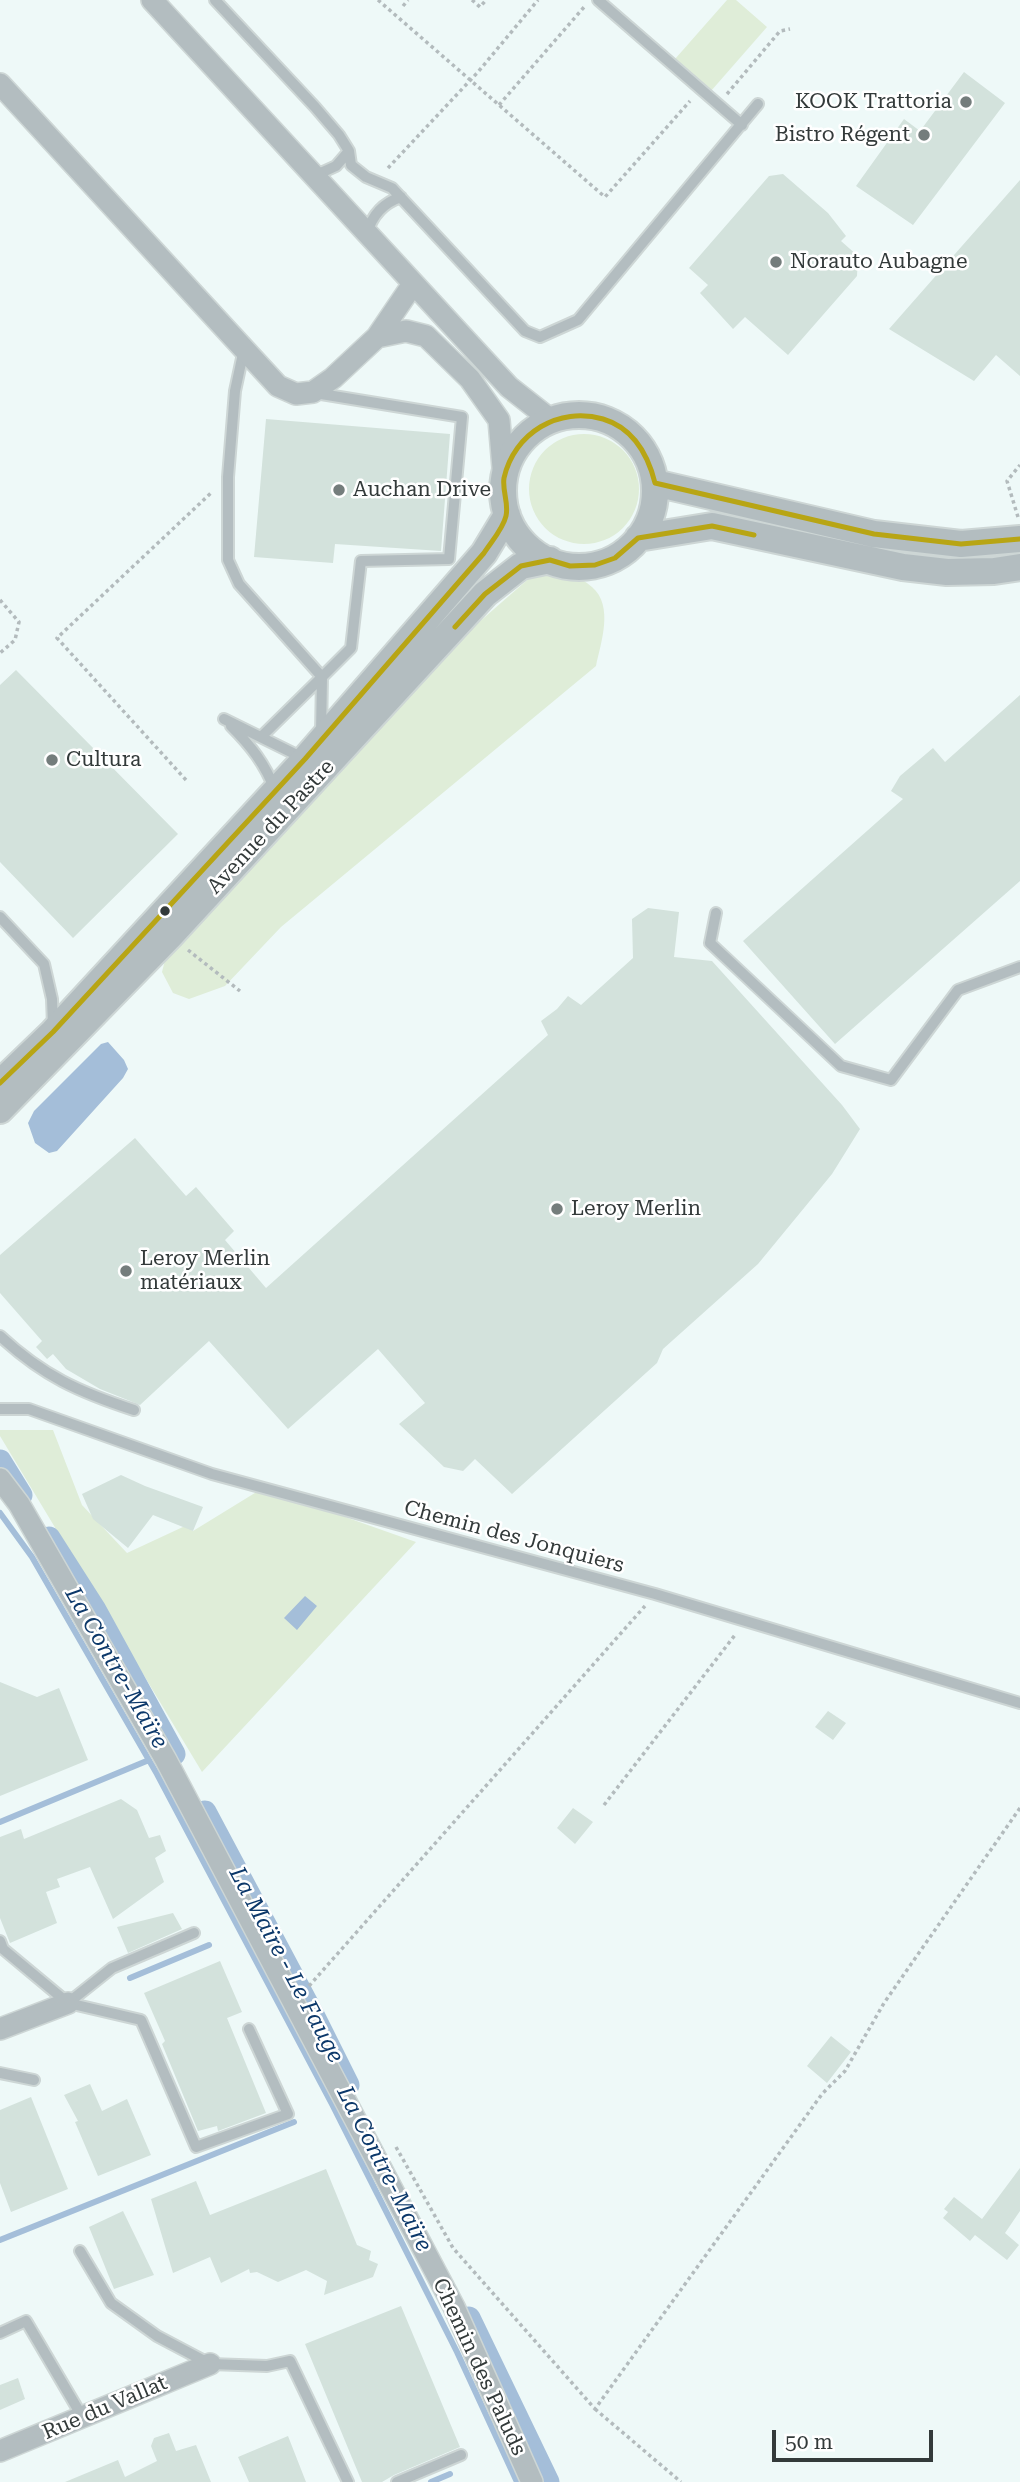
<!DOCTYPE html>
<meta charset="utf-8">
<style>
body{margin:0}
#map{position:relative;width:1020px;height:2482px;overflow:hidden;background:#eef9f8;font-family:"Roboto Serif",serif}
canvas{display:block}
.scale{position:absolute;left:772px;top:2430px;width:161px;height:32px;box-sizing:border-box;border:4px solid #333a3a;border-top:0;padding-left:9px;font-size:21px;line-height:24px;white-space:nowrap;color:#333a3a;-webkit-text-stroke:5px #fff;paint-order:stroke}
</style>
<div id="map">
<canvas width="1020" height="2482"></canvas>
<div class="scale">50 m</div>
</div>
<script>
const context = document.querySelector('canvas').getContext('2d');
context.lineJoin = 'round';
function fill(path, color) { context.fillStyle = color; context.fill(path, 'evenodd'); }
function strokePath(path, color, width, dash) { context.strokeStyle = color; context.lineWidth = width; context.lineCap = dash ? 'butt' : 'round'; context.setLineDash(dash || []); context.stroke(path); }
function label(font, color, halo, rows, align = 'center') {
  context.font = font + ' "Roboto Serif",serif'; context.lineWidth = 5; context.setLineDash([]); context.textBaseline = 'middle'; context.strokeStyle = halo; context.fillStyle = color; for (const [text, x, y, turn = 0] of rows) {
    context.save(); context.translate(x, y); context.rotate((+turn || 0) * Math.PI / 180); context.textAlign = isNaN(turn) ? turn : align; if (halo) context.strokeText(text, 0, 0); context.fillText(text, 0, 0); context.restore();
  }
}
fill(new Path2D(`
 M727 0H736L767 27 711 91 675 59Z
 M529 489a55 55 0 1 1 110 0a55 55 0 1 1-110 0Z
 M550 560C564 569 580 577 592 587 614 606 601 642 596 666L281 927 225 986 189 999 173 993 162 972 168 948 462 637Z
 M0 1430H53L82 1505 127 1553 185 1526 193 1531 263 1488 416 1542 202 1772 0 1436Z`), '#dfedd8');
fill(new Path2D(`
 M108 1042 124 1060 128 1069 123 1078 57 1151 49 1153 35 1143 28 1123 34 1111 101 1044Z
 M305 1596 317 1606 297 1630 284 1618Z`), '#a4bed9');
strokePath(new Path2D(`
 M0 1513 32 1557 157 1774 332 2104 457 2352 517 2482
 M0 1822 149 1760
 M130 1978 209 1945
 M0 2240 294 2122
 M431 2482 450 2474`), '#a4bed9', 6);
strokePath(new Path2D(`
 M0 1461 21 1495
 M49 1538 95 1610 174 1754
 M205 1812 312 2013 348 2085
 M469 2318 548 2482`), '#a4bed9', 23);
fill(new Path2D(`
 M964 72 1005 103 913 225 856 186 904 119 920 131Z
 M783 174 828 213 846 236 841 241 858 256 857 276 788 355 745 317 733 329 700 293 708 285 689 268 769 176Z
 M1020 180V376L996 355 974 381 889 329Z
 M266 419 450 434 441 551 335 544 333 563 254 557Z
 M16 670 178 834 73 938 0 862V685Z
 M1020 695V881L835 1044 743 941 903 799 891 791 900 776 933 748 945 762Z
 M648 908 679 912 674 957 712 961 842 1105 860 1129 832 1174 758 1264 663 1349 657 1363 512 1494 475 1459 463 1471 444 1467 399 1424 425 1403 378 1349 288 1429 209 1341 140 1405 100 1389 66 1369 53 1354 47 1359 36 1347 42 1341 0 1293V1255L135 1138 186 1196 196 1187 234 1231 225 1240 266 1288 548 1035 541 1021 557 1009 568 996 581 1005 633 958 632 919Z
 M121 1475 145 1486 203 1507 193 1531 153 1515 128 1548 93 1519 82 1494Z
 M0 1682 37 1697 59 1688 88 1760 0 1796Z
 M828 1711 846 1723 833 1740 815 1727Z
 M121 1799 137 1810 149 1838 160 1835 166 1851 155 1858 164 1882 113 1919 90 1867 57 1879 60 1887 46 1892 57 1923 10 1943 0 1918V1837L21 1829 24 1839Z
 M573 1808 593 1822 575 1844 557 1828Z
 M173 1913 182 1929 128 1953 117 1927Z
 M220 1961 242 2012 227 2018 266 2113 218 2131 217 2126 198 2131 162 2044 165 2041 144 1993Z
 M831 2036 851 2052 827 2083 807 2066Z
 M90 2084 102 2111 127 2099 151 2155 98 2176 75 2122 78 2121 64 2095Z
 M31 2097 68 2189 11 2212 0 2183V2110Z
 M1020 2168V2211L1005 2233 1019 2245 1007 2260 975 2235 970 2241 943 2218 948 2212 944 2209 954 2197 982 2219Z
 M326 2169 357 2245 371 2251 369 2260 378 2264 373 2277 324 2295 327 2281 306 2270 278 2282 257 2272 250 2273 249 2269 221 2283 210 2257 173 2273 151 2199 196 2181 210 2215Z
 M123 2211 154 2275 114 2289 89 2227Z
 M401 2306 460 2447 394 2475 382 2482H362L305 2344Z
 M18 2378 25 2399 0 2410V2385Z
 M169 2433 176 2451 196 2445 211 2482H65L118 2460 125 2477 157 2461 151 2446 154 2438Z
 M288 2436 306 2482H249L238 2457Z`), '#d3e2dc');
const service = new Path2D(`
 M215 0 315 107 339 135 349 151 351 165 366 177 392 188 525 331 540 337 578 320 758 104
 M598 0 742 125
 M314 176 336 166 349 151
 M367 233C372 216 383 203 401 197
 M244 349 235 391 228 477V560L239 584 322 677 351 648 361 561 449 559 462 417 315 393
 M224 719 305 759
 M231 726C251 746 265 764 275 790
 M321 734 322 677
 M261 737 322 677
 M716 913 710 943 841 1066 891 1080 958 990 1020 967
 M0 917 44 964 52 999 53 1025
 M0 1336C43 1376 79 1392 134 1410
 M0 1409H29L212 1474 655 1594 1020 1703
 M0 1941 3 1949 68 2003 141 2020 196 2147 288 2114 249 2029
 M68 2003 112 1968 194 1933
 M0 2073 34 2080
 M80 2251 111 2303 157 2336 210 2364 267 2366 290 2361 348 2482
 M0 2333 26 2321 83 2418
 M397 2482 461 2455`);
const minor = new Path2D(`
 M152 0 509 387 551 420
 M0 84 278 386 296 394 313 392 333 378 377 337 406 331 426 336 470 379 499 420 504 480
 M377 337 413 284
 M0 1479 19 1504 166 1760 454 2307 532 2482
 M0 2029 68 2003
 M0 2451 210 2364`);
const tertiary = new Path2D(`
 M503 491a76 76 0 1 1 152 0a76 76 0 1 1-152 0Z
 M655 483 874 534 961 544 1020 539
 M638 538 712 526 903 567 947 572 994 571 1020 567
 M0 1083 53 1032 305 759 484 553 507 515
 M0 1110 170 936 485 594 521 566 550 560`);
strokePath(service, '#cdd6d5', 14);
strokePath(minor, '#cdd6d5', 24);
strokePath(tertiary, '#cdd6d5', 30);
strokePath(new Path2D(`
 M378 0 605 197 690 101
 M472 0 480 7 486 0
 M403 6 408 0
 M727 94 780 31 790 29
 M499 105 585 6
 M388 168 478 72 538 0
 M1018 517 1007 481 1020 465
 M0 600 19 622 15 640 0 653
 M186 780 57 638 211 493
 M188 950 240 991
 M604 1805 735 1635
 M309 1986 645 1606
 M396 2147 453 2248 595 2409 822 2094 845 2071 884 2003 1020 1808
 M595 2409 681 2482`), '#b3bbbd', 3.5, [3.5, 3.5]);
strokePath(service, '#b3bdc0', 10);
strokePath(minor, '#b3bdc0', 21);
strokePath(tertiary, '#b3bdc0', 26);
strokePath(new Path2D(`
 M455 627 485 594 521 566 550 560 570 566 595 565 615 558 638 538 712 526 754 535
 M0 1083 53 1032 305 759 484 553C491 542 503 529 506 516 509 503 502 491 504 478 514 433 559 406 603 419 633 428 648 455 655 483L874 534 961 544 1020 539`), '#b8a514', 5);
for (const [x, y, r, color] of [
 [966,102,7,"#747d7c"],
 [924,135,7,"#747d7c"],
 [776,262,7,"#747d7c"],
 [339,490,7,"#747d7c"],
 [52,760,7,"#747d7c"],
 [165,911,6,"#333a3a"],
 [557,1209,7,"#747d7c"],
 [126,1271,7,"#747d7c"]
]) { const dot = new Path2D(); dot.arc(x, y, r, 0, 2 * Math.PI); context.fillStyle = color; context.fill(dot); strokePath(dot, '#fff', 2.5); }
label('21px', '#333a3a', '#fff', [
 ["KOOK Trattoria",952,102,"right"],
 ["Bistro Régent",910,135,"right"],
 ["Norauto Aubagne",790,262],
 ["Auchan Drive",353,490],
 ["Cultura",66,760],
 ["Leroy Merlin",571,1209],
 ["Leroy Merlin",140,1259],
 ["matériaux",140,1283]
], 'left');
label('21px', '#333a3a', '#fff', [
 ["Avenue du Pastre",271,827,-47],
 ["Chemin des Jonquiers",514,1537,15],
 ["Chemin des Paluds",479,2367,65],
 ["Rue du Vallat",105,2408,-23]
]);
label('italic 23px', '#0c386a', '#fff', [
 ["La Contre-Maïre",116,1668,60],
 ["La Maïre - Le Fauge",286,1965,62],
 ["La Contre-Maïre",384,2169,63]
]);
</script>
